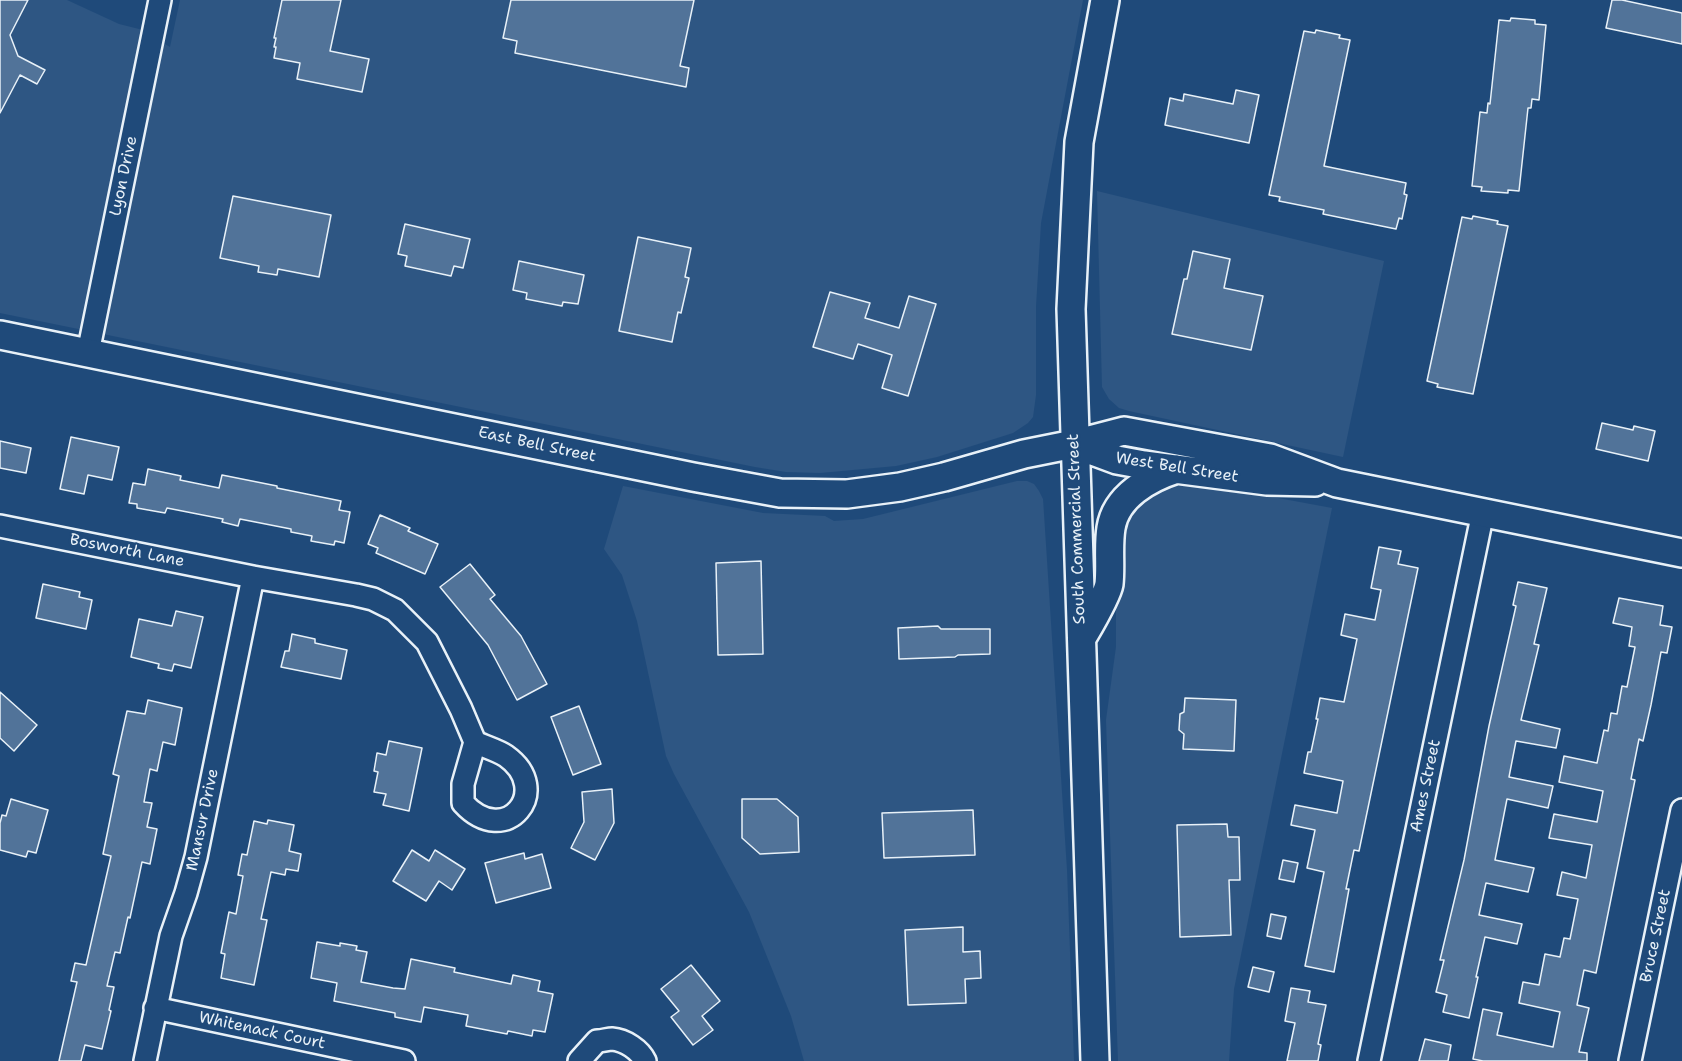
<!DOCTYPE html>
<style>
body{margin:0}
canvas{display:block;background:#1f4a7a}
</style>
<canvas width="1682" height="1061"></canvas>
<script>
const context = document.querySelector('canvas').getContext('2d');
context.lineJoin = 'round';
function fill(path, color) { context.fillStyle = color; context.fill(path, 'evenodd'); }
function strokePath(path, color, width, dash) { context.strokeStyle = color; context.lineWidth = width; context.lineCap = dash ? 'butt' : 'round'; context.setLineDash(dash || []); context.stroke(path); }
function label(font, color, halo, rows, align = 'center') {
  context.font = font + ' "Shantell Sans",sans-serif'; context.lineWidth = 4.5; context.setLineDash([]); context.textBaseline = 'middle'; context.strokeStyle = halo; context.fillStyle = color; for (const [text, x, y, turn = 0] of rows) {
    context.save(); context.translate(x, y); context.rotate((+turn || 0) * Math.PI / 180); context.textAlign = isNaN(turn) ? turn : align; if (halo) context.strokeText(text, 0, 0); context.fillText(text, 0, 0); context.restore();
  }
}
fill(new Path2D(`
 M0 0H67L119 24 139 29 170 47 180 0H1083L1041 223 1036 306V395L1033 417 1028 423 1013 433 937 457 896 466 820 473 786 472 755 467 0 313Z
 M1097 191 1384 261 1343 457 1129 411 1119 408 1109 399 1102 387Z
 M1017 481H1027L1034 484 1039 491 1043 499 1067 870 1074 1061H804L791 1016 749 912 674 774 666 756 637 621 622 575 604 549 623 486 763 513 825 516 834 521 863 519Z
 M1183 483 1213 486 1332 508 1234 989 1229 1061H1118L1106 720 1116 647V534L1122 518 1159 484Z`), '#2e5683');
const building = new Path2D(`
 M0 0H28L10 35 18 56 45 70 37 84 20 75 0 113Z
 M282 0H341L330 51 369 59 362 92 297 79 300 63 274 58 276 47H274L276 38H274Z
 M511 0H694L680 66 689 68 686 87 515 53 517 41 503 38Z
 M1612 0H1622L1682 13V44L1606 28Z
 M1511 18 1535 20V24L1546 25 1539 100 1532 99 1531 108H1528L1519 191 1508 190V193L1481 191 1482 187 1472 186 1480 112 1487 113 1488 103 1490 104 1499 20 1510 21Z
 M1316 30 1340 35 1339 38 1350 40 1324 166 1406 183 1404 194 1407 195 1402 219 1399 218 1396 229 1323 214 1324 210 1279 201 1280 197 1269 195 1304 31 1315 33Z
 M1236 90 1259 95 1249 143 1165 125 1170 98 1183 101 1184 94 1233 104Z
 M233 196 331 215 319 277 278 269 277 275 258 272 259 266 220 258Z
 M1473 216 1498 221 1497 224 1508 226 1473 394 1437 387 1438 384 1427 381 1462 217 1472 219Z
 M405 224 470 239 463 268 454 266 451 276 405 266 407 256 398 254Z
 M638 237 691 248 685 277 689 278 681 313 678 312 672 342 619 331Z
 M1193 251 1230 259 1224 288 1263 296 1251 350 1172 334 1184 279H1187Z
 M519 261 584 275 578 304 563 302 562 306 526 299 527 293 513 290Z
 M830 292 870 303 865 318 899 328 909 296 936 304 908 396 882 388 892 355 858 344 853 359 813 347Z
 M1602 423 1633 430 1634 426 1655 431 1648 461 1596 449Z
 M71 437 119 447 112 480 88 475 84 494 60 489Z
 M0 441 31 448 26 473 0 468Z
 M148 469 181 476 180 480 219 488 222 475 277 486V488L341 501 339 510 350 512 344 543 335 541 334 545 311 541 312 536 291 532V529L240 519 238 526 222 522 223 519 167 508 165 513 137 508V504L129 503 133 483 145 485Z
 M380 515 410 528 408 531 438 544 425 574 376 553 378 548 368 544Z
 M1379 547 1401 551 1398 564 1418 568 1359 851 1354 850 1346 889H1349L1334 972 1305 966 1324 872 1307 868 1315 830 1291 825 1295 805 1337 813 1343 781 1304 773 1308 752H1311L1318 719H1316L1320 698 1344 702 1357 639 1341 635 1345 614 1375 620 1381 590 1371 588Z
 M761 561 763 654 718 655 716 563Z
 M470 564 495 595 490 599 521 636 547 684 517 700 488 645 440 587Z
 M1518 582 1547 588 1534 644 1539 645 1521 720 1560 729 1556 748 1516 741 1509 777 1553 786 1548 808 1507 799 1495 860 1534 868 1528 892 1486 883 1479 915 1522 924 1517 944 1485 937 1476 977H1478L1469 1018 1443 1012 1447 995 1436 992 1444 960H1440L1464 860 1489 726 1516 606 1513 605Z
 M43 584 80 592 79 597 92 600 86 629 36 618Z
 M1619 598 1663 606 1660 625 1672 627 1667 653 1661 652 1651 705 1643 741 1639 739 1631 779 1635 780 1596 973 1584 970 1577 1005 1589 1008 1579 1052 1587 1053V1061H1483L1473 1059 1483 1009 1502 1013 1497 1035 1553 1047 1560 1012 1519 1003 1523 982 1539 985 1545 954 1560 957 1564 938 1570 939 1578 899 1557 895 1562 872 1586 878 1592 845 1549 838 1554 814 1597 822 1603 791 1559 782 1564 756 1597 763 1604 730 1608 731 1611 713 1617 714 1622 686 1627 687 1635 647 1629 646 1632 627 1613 623Z
 M176 611 203 617 191 668 174 664 172 671 158 668 159 664 131 657 139 619 172 626Z
 M938 626 941 629H990V654L958 655 955 657 899 659 898 628Z
 M292 634 315 639V643L347 650 341 679 281 667 285 651H289Z
 M0 692 37 725 14 751 0 738Z
 M1185 698 1236 700 1234 751 1183 749 1184 734 1179 730 1180 714 1184 712Z
 M148 700 182 708 175 745 163 742 157 771 150 769 144 802 152 803 147 827 157 829 150 864 142 862 130 918 128 917 120 953 115 952 107 986 114 987 109 1010 111 1011 102 1049 85 1045 81 1061H59L77 982 71 981 75 963 86 965 111 856 103 854 119 776 113 774 127 711 145 714Z
 M579 706 601 764 573 775 551 717Z
 M389 741 422 748 409 811 383 805 386 794 374 792 378 772 374 771 377 753 386 755Z
 M612 789 614 823 595 860 571 848 584 822 582 792Z
 M11 799 48 810 36 853 28 851 26 857 0 850V823L2 815 6 816Z
 M742 799H777L798 817 799 852 760 854 742 838Z
 M973 810 975 855 884 858 882 813Z
 M268 820 294 825 289 851 301 854 298 871 286 869 285 875 271 872 261 919 267 920 254 985 221 978 225 954 221 953 229 912 236 914 243 876 238 875 242 854 247 855 254 821 267 824Z
 M1227 824 1228 837H1239L1240 880H1229L1231 935 1180 937 1177 825Z
 M412 850 429 861 435 850 465 869 452 890 439 881 426 901 393 881Z
 M524 853 525 859 542 854 551 888 496 903 485 863Z
 M1283 860 1298 863 1294 882 1279 879Z
 M1271 914 1286 917 1281 939 1267 936Z
 M963 927V952L980 951 981 978 965 979 966 1003 908 1005 905 930Z
 M317 942 340 946V943L357 946 356 950 367 952 361 982 393 988 405 989 411 959 455 968 454 972 511 984 513 975 540 981 538 991 553 994 545 1032 533 1030 532 1036 508 1031 507 1034 466 1026 468 1015 424 1007 421 1022 395 1017V1013L334 1001 337 983 311 978Z
 M691 965 720 1001 702 1016 713 1030 693 1045 671 1017 679 1011 661 989Z
 M1253 967 1274 972 1269 992 1248 987Z
 M1291 988 1310 991 1308 1002 1326 1005 1318 1044 1321 1045 1318 1061H1287L1295 1023 1285 1021Z
 M1425 1039 1451 1045 1448 1061H1419Z`);
fill(building, '#517399');
strokePath(building, '#e8f1f8', 1.5);
const minor = new Path2D(`
 M88 353 160 0
 M0 526 253 577 356 595 373 599 395 610 427 642 461 709 475 742 463 784V803C506 850 554 790 506 756 497 750 485 747 475 742
 M155 1008 404 1061
 M145 1061 171 936 186 893 196 857 253 577
 M579 1061 597 1041C602 1041 608 1039 612 1039 625 1040 640 1050 645 1061
 M1369 1061 1483 512
 M1630 1061 1682 810`);
const major = new Path2D(`
 M0 335 693 477 780 493 847 494 900 487 944 477 1024 454 1074 444 1124 431 1270 458 1337 483 1682 553
 M1074 444 1117 460 1144 465 1267 481 1315 482
 M1082 638C1089 626 1107 596 1109 584 1111 566 1108 546 1111 528 1116 496 1149 478 1177 469
 M1095 1061 1071 309 1079 142 1105 0`);
strokePath(minor, '#e8f1f8', 26);
strokePath(major, '#e8f1f8', 32);
strokePath(minor, '#1f4a7a', 21);
strokePath(major, '#1f4a7a', 27);
label('16px', '#e8f1f8', '#1f4a7a', [
 ["Lyon Drive",124,176,-78],
 ["East Bell Street",537,445,12],
 ["West Bell Street",1177,468,9],
 ["South Commercial Street",1077,529,-92],
 ["Bosworth Lane",127,551,11],
 ["Ames Street",1426,786,-78],
 ["Mansur Drive",203,820,-78],
 ["Bruce Street",1656,936,-78],
 ["Whitenack Court",262,1031,12]
]);
</script>
